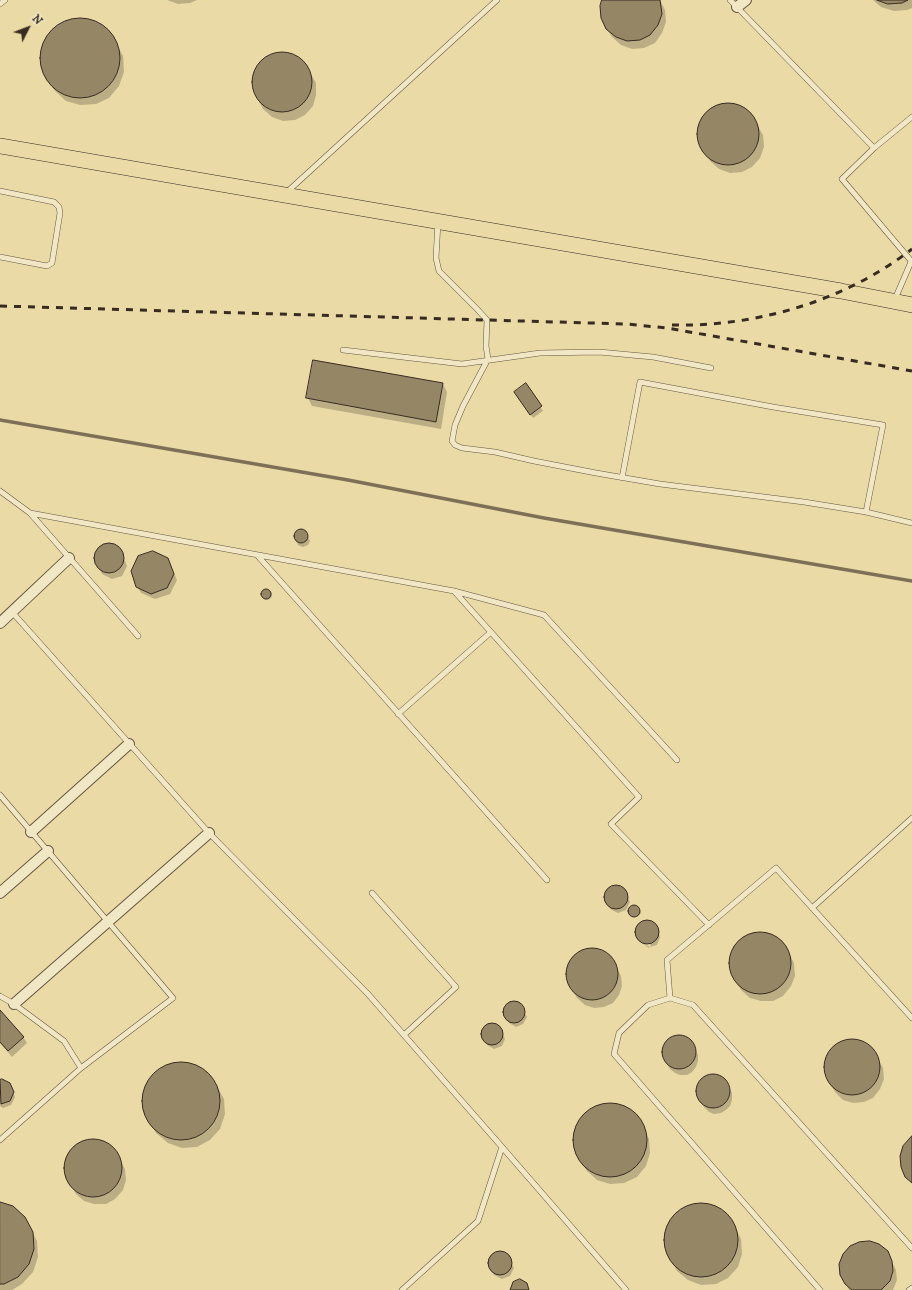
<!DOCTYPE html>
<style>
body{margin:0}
#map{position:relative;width:912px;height:1290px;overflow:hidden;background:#eadaa6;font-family:"IM FELL DW Pica",serif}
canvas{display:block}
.north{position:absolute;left:8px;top:8px;width:40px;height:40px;-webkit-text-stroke:3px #f1e7c5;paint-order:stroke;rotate:48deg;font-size:11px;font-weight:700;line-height:16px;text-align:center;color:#382b21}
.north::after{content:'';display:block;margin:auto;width:14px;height:18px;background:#382b21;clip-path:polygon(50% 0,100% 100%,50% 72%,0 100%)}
</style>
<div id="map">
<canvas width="912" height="1290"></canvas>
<div class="north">N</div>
</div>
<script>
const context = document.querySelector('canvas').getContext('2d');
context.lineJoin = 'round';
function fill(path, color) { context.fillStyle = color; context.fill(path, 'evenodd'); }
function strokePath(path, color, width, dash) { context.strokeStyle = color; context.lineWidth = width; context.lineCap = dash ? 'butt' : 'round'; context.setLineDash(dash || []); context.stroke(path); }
fill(new Path2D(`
 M167 0H197L190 3 178 4Z
 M603 0H660L665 10 666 22 662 33 655 43 644 48 632 49 621 45 612 37 607 29Z
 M873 0H912V8L907 10 894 11 881 7Z
 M85 19 99 24 111 34 123 56 124 72 119 86 109 98 96 104 80 105 66 101 54 90 42 68 41 53 46 39 56 27 69 20Z
 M286 53 296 56 305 64 316 83V95L313 106 305 115 295 120 283 121 272 117 263 109 253 90 252 78 256 68 264 59 274 54Z
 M732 104 743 108 752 116 763 135 764 147 760 158 752 167 742 172 730 173 719 169 710 161 699 142 698 130 702 119 710 110 720 105Z
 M443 384 447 392 441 429 312 406 308 398Z
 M526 385 543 411 533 418 517 396Z
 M301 529 306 532 310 541 308 545 303 547 298 545 294 536 296 531Z
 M109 544 120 549 127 566 122 576 112 579 102 574 94 557 99 547Z
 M168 559 177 580 170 594 155 599 141 593 137 586Z
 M262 595a5 5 0 1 1 10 0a5 5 0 1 1-10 0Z
 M616 886 624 890 630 902 626 910 618 913 610 909 605 897 608 889Z
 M634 905 638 907 641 913 637 917 630 914 629 910 631 907Z
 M647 921 655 924 660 937 657 945 650 947 651 945 638 939 635 931 639 924Z
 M764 933 774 936 784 944 794 963 795 976 791 986 783 996 773 1001H761L750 998 741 990 730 971V959L733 948 741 939 751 934Z
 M640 942 650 947 649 948Z
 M595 949 604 952 612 959 621 976 622 986 619 995 613 1003 604 1007 594 1008 585 1005 577 998 568 981 567 971 570 961 577 954 585 950Z
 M514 1002 521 1006 527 1017 523 1024 516 1027 509 1023 504 1012 507 1005Z
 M0 1011 23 1037 27 1043 12 1057 0 1043Z
 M492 1024 500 1027 505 1039 502 1046 494 1049 487 1045 481 1033 485 1026Z
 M681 1036 686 1038 691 1043 698 1055V1061L696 1067 692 1072 687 1075H680L675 1073 670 1069 663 1057V1050L665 1044 669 1040 674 1037Z
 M855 1040 865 1043 873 1050 883 1068 884 1079 880 1089 873 1098 864 1102 853 1103 843 1100 835 1092 825 1074V1063L828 1053 835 1045 844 1041Z
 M186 1062 200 1067 212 1077 224 1099 225 1114 220 1129 210 1140 197 1147 182 1148 168 1143 156 1133 144 1111 143 1096 147 1082 158 1070 171 1063Z
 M708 1075H715L721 1077 725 1081 732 1093V1100L730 1106 726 1110 721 1113 714 1114 709 1112 704 1107 697 1095V1089L699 1083 703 1078Z
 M2 1080 12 1088 15 1097 11 1105 3 1108 0 1106V1081Z
 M614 1104 627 1108 638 1118 649 1139 650 1153 646 1166 637 1177 624 1183 610 1184 597 1180 586 1170 575 1149 574 1135 578 1122 588 1111 600 1105Z
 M96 1140 107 1143 115 1151 125 1169 126 1180 123 1190 115 1199 106 1204H94L84 1201 76 1194 66 1175 65 1164 68 1154 75 1145 85 1141Z
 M0 1203 30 1227 37 1241 38 1257 33 1272 22 1284 12 1290H0Z
 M706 1204 719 1209 730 1218 741 1239 742 1254 738 1267 728 1278 716 1284 701 1285 688 1280 677 1271 666 1250 665 1235 670 1222 679 1211 691 1205Z
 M500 1252 508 1256 514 1268 510 1276 502 1279 494 1275 488 1263 492 1255Z
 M887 1252 896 1270 897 1280 893 1290H849L846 1284Z`), '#0003');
strokePath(new Path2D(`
 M0 420 348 480 544 518 912 581`), '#7e7056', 3.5);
const building = new Path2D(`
 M602 0H660L662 14 658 25 650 35 640 40 627 41 616 37 606 29 601 18 600 6Z
 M877 0H908L902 3 888 4Z
 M40 58a40 40 0 1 1 80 0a40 40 0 1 1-80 0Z
 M252 82a30 30 0 1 1 60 0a30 30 0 1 1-60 0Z
 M697 134a31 31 0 1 1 62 0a31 31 0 1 1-62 0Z
 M313 360 443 383 436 422 306 398Z
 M526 383 542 406 530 415 514 392Z
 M294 536a7 7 0 1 1 14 0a7 7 0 1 1-14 0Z
 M94 558a15 15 0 1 1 30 0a15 15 0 1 1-30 0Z
 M153 551 168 558 174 574 167 588 151 594 136 587 131 571 138 556Z
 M261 594a5 5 0 1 1 10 0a5 5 0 1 1-10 0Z
 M604 897a12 12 0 1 1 24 0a12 12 0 1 1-24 0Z
 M628 911a6 6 0 1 1 12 0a6 6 0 1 1-12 0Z
 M635 932a12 12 0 1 1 24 0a12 12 0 1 1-24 0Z
 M729 963a31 31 0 1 1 62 0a31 31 0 1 1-62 0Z
 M566 974a26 26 0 1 1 52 0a26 26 0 1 1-52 0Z
 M503 1012a11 11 0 1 1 22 0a11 11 0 1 1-22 0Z
 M0 1010 24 1037 8 1051 0 1042Z
 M481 1034a11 11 0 1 1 22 0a11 11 0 1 1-22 0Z
 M662 1052a17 17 0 1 1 34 0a17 17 0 1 1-34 0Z
 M824 1067a28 28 0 1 1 56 0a28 28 0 1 1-56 0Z
 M142 1101a39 39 0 1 1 78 0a39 39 0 1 1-78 0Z
 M696 1091a17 17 0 1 1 34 0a17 17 0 1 1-34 0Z
 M2 1079 10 1083 14 1092 10 1101 1 1104 0 1080Z
 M573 1140a37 37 0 1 1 74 0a37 37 0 1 1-74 0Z
 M912 1136V1183L905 1177 901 1167 900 1156 903 1146Z
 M64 1168a29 29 0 1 1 58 0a29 29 0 1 1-58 0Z
 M0 1202 13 1206 25 1217 33 1232 34 1249 29 1264 18 1277 4 1284H0Z
 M664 1240a37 37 0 1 1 74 0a37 37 0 1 1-74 0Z
 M870 1241 879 1244 888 1251 892 1261 893 1271 890 1281 881 1290H852L845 1284 840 1275 839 1264 843 1254 850 1246 859 1242Z
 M488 1263a12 12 0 1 1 24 0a12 12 0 1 1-24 0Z
 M520 1279 527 1283 529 1290H510L513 1282Z`);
fill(building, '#958666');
strokePath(building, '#382b21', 1);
const service = new Path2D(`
 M730 0 874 148
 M0 4 5 0
 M912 117 874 148 842 179 912 262
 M0 191 54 202 59 207 60 213 52 263 47 266 0 257
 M287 192 497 0
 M438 222 436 258 439 271 477 309 487 320 486 346 488 359 463 406 455 425 452 441 455 445 462 448 495 452 534 461 596 473 660 484 804 502 866 512 912 523
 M895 299 911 262
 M343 350 462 364 540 353 599 352 653 357 711 368
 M622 478 640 382 773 407 883 425 866 512
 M0 491 30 513 454 591 544 615 677 760
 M30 513 138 636
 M257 555 547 880
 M454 591 639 797 611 824 709 925
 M12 612 209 833 368 994 502 1147 478 1221 402 1290
 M398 714 491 632
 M0 795 173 998 81 1068 0 1140
 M372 893 456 987 404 1035
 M812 908 912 818
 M0 996 14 1004 64 1041 81 1068
 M670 998 667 960 776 868 912 1018
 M502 1147 626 1290
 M820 1290 614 1054 619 1033 648 1005 670 998 693 1005 912 1248
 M909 1290 912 1288`);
const minor = new Path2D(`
 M737 7 746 0
 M0 623 69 558
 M31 832 129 744
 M0 893 48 851
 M14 1004 209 833`);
const primary = new Path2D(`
 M0 146 841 291 912 305`);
strokePath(service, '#645742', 6);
strokePath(minor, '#645742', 12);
strokePath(primary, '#382b21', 16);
strokePath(service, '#f1e7c5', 5);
strokePath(minor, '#f1e7c5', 10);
strokePath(primary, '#eadaa6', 15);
strokePath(new Path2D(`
 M0 306 626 324 667 328 912 371
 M672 325C756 327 845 301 912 249`), '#382b21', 3, [7, 7]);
</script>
